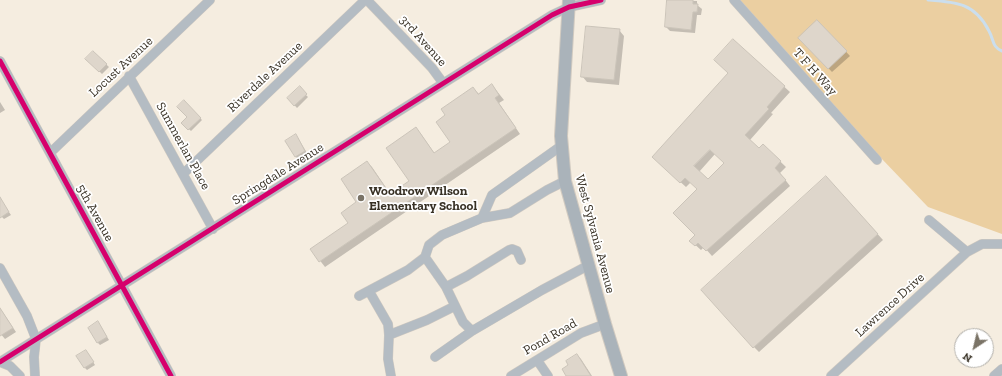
<!DOCTYPE html>
<style>
body{margin:0}
#map{position:relative;width:1002px;height:376px;overflow:hidden;background:#f5ede0;font-family:"Zilla Slab",serif}
canvas{display:block}
.north{position:absolute;left:954px;top:328px;width:40px;height:40px;box-sizing:border-box;background:#fff;border:1px solid #afada8;border-radius:50%;rotate:215deg;font-size:11px;font-weight:700;line-height:16px;text-align:center;color:#383125}
.north::after{content:'';display:block;margin:auto;width:14px;height:18px;background:#7a7366;clip-path:polygon(50% 0,100% 100%,50% 72%,0 100%)}
</style>
<div id="map">
<canvas width="1002" height="376"></canvas>
<div class="north">N</div>
</div>
<script>
const context = document.querySelector('canvas').getContext('2d');
context.lineJoin = 'round';
function fill(path, color) { context.fillStyle = color; context.fill(path, 'evenodd'); }
function strokePath(path, color, width, dash) { context.strokeStyle = color; context.lineWidth = width; context.lineCap = dash ? 'butt' : 'round'; context.setLineDash(dash || []); context.stroke(path); }
function label(font, color, halo, rows, align = 'center') {
  context.font = font + ' "Zilla Slab",serif'; context.lineWidth = 3.5; context.setLineDash([]); context.textBaseline = 'middle'; context.strokeStyle = halo; context.fillStyle = color; for (const [text, x, y, turn = 0] of rows) {
    context.save(); context.translate(x, y); context.rotate((+turn || 0) * Math.PI / 180); context.textAlign = isNaN(turn) ? turn : align; if (halo) context.strokeText(text, 0, 0); context.fillText(text, 0, 0); context.restore();
  }
}
fill(new Path2D(`
 M739 0H1002V234L928 207 857 133Z`), '#ebcfa1');
fill(new Path2D(`
 M668 0 697 1V5L702 9 701 15H697L695 33 670 31 666 27Z
 M817 21 850 56 832 72 800 38Z
 M619 30 624 36 619 85 587 82 582 76Z
 M733 40 790 92 771 113 773 114 750 140 759 150 763 145 786 167 780 173 790 186 712 256 704 247 701 250 691 241 696 235 698 189 691 182 686 187 658 162 729 74ZM715 154 725 163 708 180 699 172Z
 M93 52 109 67 102 74 87 59Z
 M492 85 504 100 499 103 520 134 325 267 311 249 349 223 358 202 367 162 372 167 391 195 410 181 416 129 421 134 435 154 452 142 447 116 473 88 479 94Z
 M299 88 308 97 297 108 288 98Z
 M0 102 5 110 0 113Z
 M184 102 202 120 191 131 182 123 189 117Z
 M298 138 307 153 298 159 295 156Z
 M831 183 883 240 759 352 754 347Z
 M0 199 11 215 4 219 0 215Z
 M0 308 16 332 5 339 0 333Z
 M100 325 109 340 100 345 98 343Z
 M88 354 95 365 87 370 85 368Z
 M577 355 581 359 592 376H568L570 365Z`), '#0003');
strokePath(new Path2D(`
 M928 0C956 2 975 3 989 31 994 40 992 47 1002 51`), '#cbdeed', 3);
const building = new Path2D(`
 M667 0H693V4H698L697 12H693L691 30 665 27Z
 M817 20 847 51 828 69 798 38Z
 M586 26 620 29 614 80 581 77Z
 M733 39 785 86 767 107 769 109 745 135 759 148 763 144 781 161 775 168 786 180 706 251 698 243 695 246 689 241 695 235 673 213 697 189 685 178 680 183 652 157 728 73 714 60ZM710 150 724 163 708 179 694 166Z
 M93 51 107 64 99 72 85 59Z
 M492 84 499 95 495 98 516 128 319 262 310 249 348 223 341 213 356 202 341 179 367 161 390 194 409 181 386 148 416 127 434 153 450 142 436 122 445 115 441 109 473 87 478 94Z
 M300 86 307 94 294 106 287 98Z
 M184 100 201 118 188 130 181 123 187 117 177 107Z
 M296 134 305 151 295 157 285 141Z
 M826 176 878 234 753 348 701 290Z
 M0 197 9 212 0 218Z
 M0 308 13 328 0 336Z
 M98 321 107 337 97 343 88 328Z
 M86 350 94 362 84 368 76 356Z
 M577 354 591 376H566L562 369 568 365 566 361Z`);
fill(building, '#ded6cb');
strokePath(building, '#cbc4b9', 1);
const minor = new Path2D(`
 M367 0 432 68 443 83
 M734 0 877 160
 M0 61 171 376
 M129 76 213 229
 M50 153 210 0
 M183 174 365 0
 M482 218 492 195 561 146
 M929 220 967 252
 M0 268 27 316 36 339 34 357 35 376
 M446 287 467 276 509 250 512 249 517 251 521 260
 M369 291 388 324 389 335 388 359 391 376
 M359 296 408 270 425 257
 M472 331 463 322 446 287 425 257 429 245 442 235 482 218 510 213 547 190 565 181
 M389 335 427 320 455 306
 M435 357 472 331 542 290 589 265
 M537 360 548 376
 M0 362 552 15 569 7 601 0
 M0 362 10 366 20 376
 M511 376 581 333 605 324
 M831 376 967 252 982 244H1002
 M994 376 1002 369`);
const major = new Path2D(`
 M569 0 561 136 565 181 605 324 621 376`);
strokePath(minor, '#d1cac0', 10);
strokePath(major, '#d1cac0', 14);
strokePath(minor, '#b4bcc3', 9);
strokePath(major, '#aab3ba', 12);
strokePath(new Path2D(`
 M0 61 171 376
 M0 362 552 15 569 7 601 0`), '#d6006c', 5);
for (const [x, y, r, color] of [
 [361,198,4,"#7a7366"]
]) { const dot = new Path2D(); dot.arc(x, y, r, 0, 2 * Math.PI); context.fillStyle = color; context.fill(dot); strokePath(dot, '#fff', 1.5); }
label('13px', '#383125', '#fff', [
 ["3rd Avenue",423,41,48],
 ["Locust Avenue",121,67,-43],
 ["T F H Way",815,72,48],
 ["Riverdale Avenue",265,77,-43],
 ["Summerlan Place",183,146,61],
 ["Springdale Avenue",278,174,-32],
 ["5th Avenue",95,213,61],
 ["West Sylvania Avenue",595,234,75],
 ["Lawrence Drive",890,305,-42],
 ["Pond Road",550,337,-30]
]);
label('bold 13px', '#383125', '#fff', [
 ["Woodrow Wilson",369,191],
 ["Elementary School",369,206]
], 'left');
</script>
